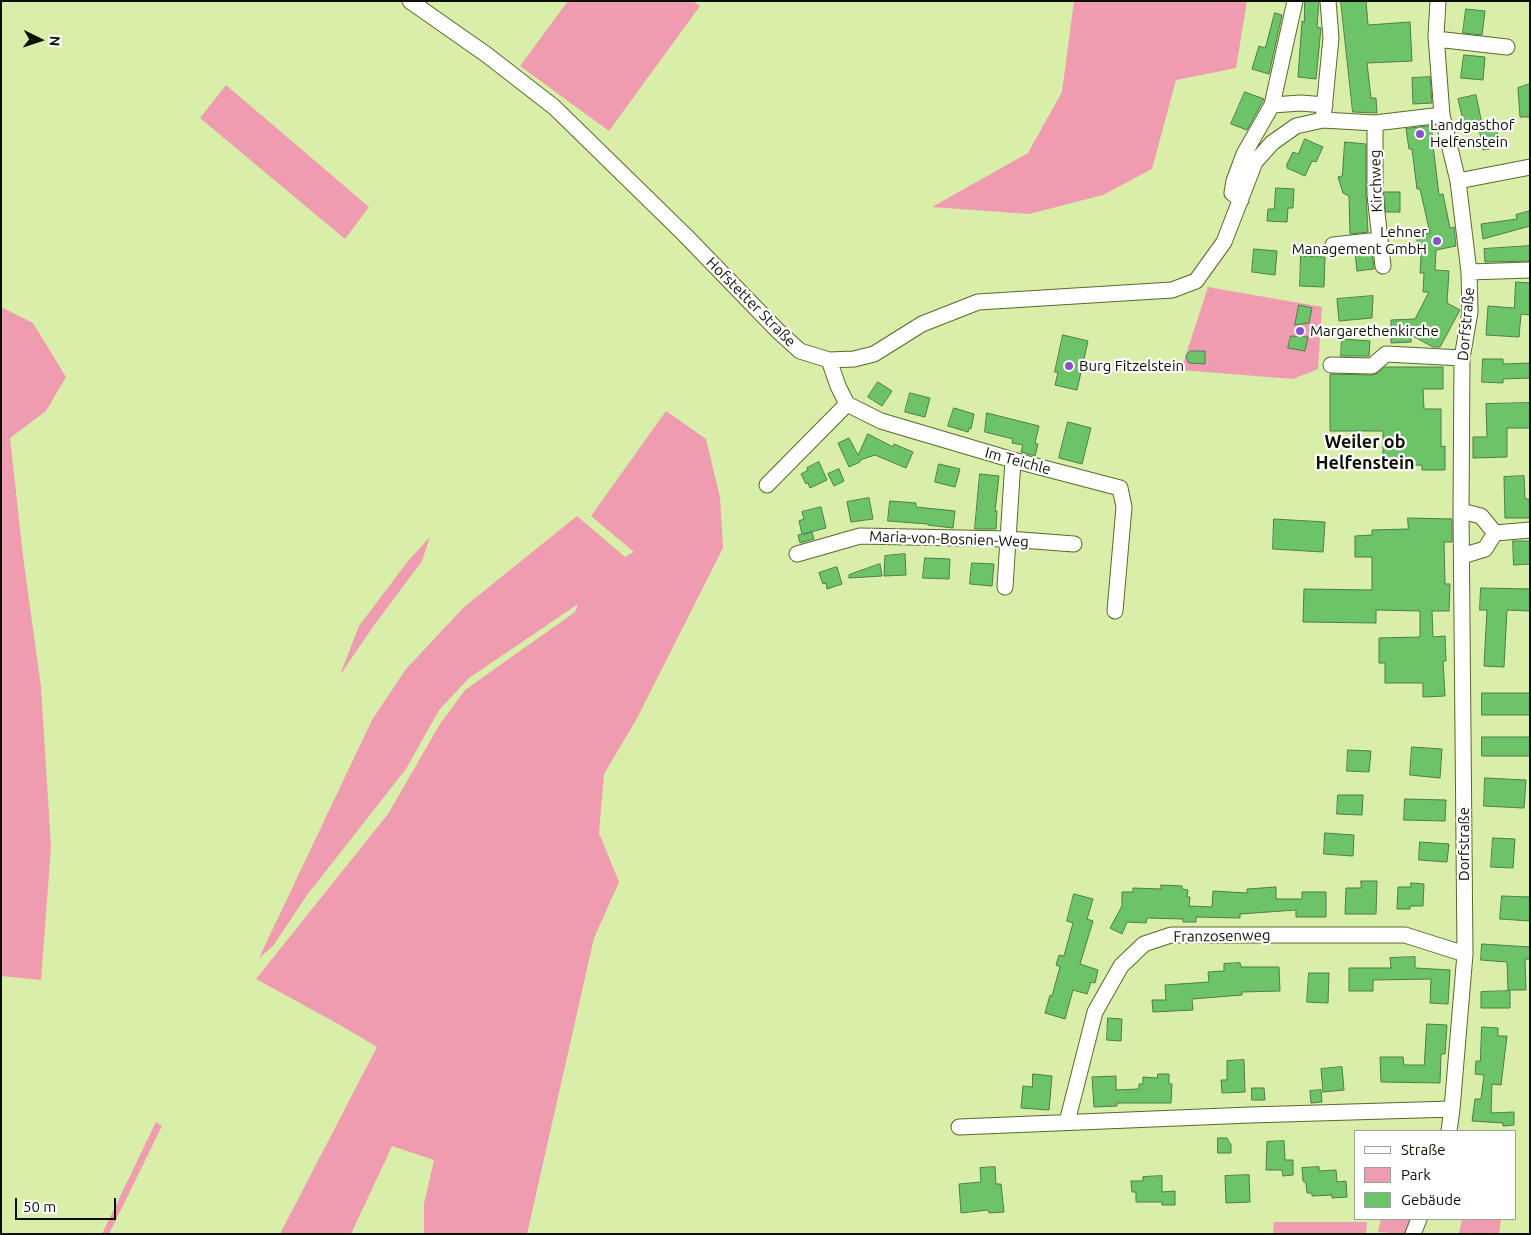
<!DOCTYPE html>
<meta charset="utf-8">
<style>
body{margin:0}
#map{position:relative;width:1531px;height:1235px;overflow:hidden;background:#d8eea9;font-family:Ubuntu,sans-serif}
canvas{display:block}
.frame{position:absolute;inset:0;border:2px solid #0b1100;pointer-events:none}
.legend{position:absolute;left:1354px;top:1130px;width:162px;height:90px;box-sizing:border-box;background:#fff;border:1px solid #9da099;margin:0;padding:6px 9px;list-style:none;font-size:15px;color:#0b1100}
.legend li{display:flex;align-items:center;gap:10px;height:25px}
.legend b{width:25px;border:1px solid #9da099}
.north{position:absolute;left:15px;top:15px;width:50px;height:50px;-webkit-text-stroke:4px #fff;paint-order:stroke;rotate:94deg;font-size:14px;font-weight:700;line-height:20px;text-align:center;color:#0b1100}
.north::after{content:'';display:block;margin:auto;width:18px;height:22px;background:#0b1100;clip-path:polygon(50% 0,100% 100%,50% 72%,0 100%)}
.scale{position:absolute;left:15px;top:1198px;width:101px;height:22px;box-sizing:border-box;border:2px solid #0b1100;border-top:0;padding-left:6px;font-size:15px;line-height:18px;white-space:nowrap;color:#0b1100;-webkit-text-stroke:4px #fff;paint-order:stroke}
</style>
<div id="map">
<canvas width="1531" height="1235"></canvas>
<div class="frame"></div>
<ul class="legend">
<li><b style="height:6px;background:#fff"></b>Straße</li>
<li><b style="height:14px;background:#ef9cb1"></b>Park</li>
<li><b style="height:14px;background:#6dc468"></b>Gebäude</li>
</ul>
<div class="north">N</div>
<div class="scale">50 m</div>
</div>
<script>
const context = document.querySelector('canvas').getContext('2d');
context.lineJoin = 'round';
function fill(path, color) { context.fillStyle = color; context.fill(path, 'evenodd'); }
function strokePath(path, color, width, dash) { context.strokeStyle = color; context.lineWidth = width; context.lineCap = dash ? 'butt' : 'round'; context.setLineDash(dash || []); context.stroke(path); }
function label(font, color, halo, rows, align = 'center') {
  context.font = font + ' Ubuntu,sans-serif'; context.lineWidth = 4.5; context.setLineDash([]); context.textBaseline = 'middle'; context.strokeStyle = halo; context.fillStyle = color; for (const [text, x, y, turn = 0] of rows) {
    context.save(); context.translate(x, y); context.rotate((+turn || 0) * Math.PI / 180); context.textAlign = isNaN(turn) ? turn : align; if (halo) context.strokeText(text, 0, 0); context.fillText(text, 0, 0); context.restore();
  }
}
fill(new Path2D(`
 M568 1H693L700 6 609 131 520 66Z
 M1074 1H1247L1236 68 1176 80 1152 169 1103 195 1029 214 932 207 1028 153 1062 92Z
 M226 85 369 207 345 239 200 118Z
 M1208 287 1322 307 1318 369 1293 379 1181 370Z
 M1 307 33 323 66 377 46 411 10 438 23 556 41 687 51 847 41 980 1 976Z
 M666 411 706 439 720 497 723 548 636 720 604 774 599 833 619 882 594 938 527 1234H424V1204L434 1160 392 1146 351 1234H280L377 1047 340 1025 256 979 388 814 440 724 465 690 575 612 578 604 469 678 439 710 406 769 307 895 273 946 259 958 372 720 406 669 464 607 577 516 625 557 634 552 591 516Z
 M430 537 422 561 375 624 340 675 359 626 408 561Z
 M156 1122 162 1126 109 1234H102Z
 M1381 1219H1411L1408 1230 1404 1234 1378 1232Z
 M1462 1219H1501L1499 1234H1459Z
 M1274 1222H1367L1366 1234H1273Z`), '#ef9cb1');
const building = new Path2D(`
 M1305 1H1319L1317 27 1321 28 1316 79 1298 77 1302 21 1304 22Z
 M1341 1H1366L1368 25 1410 22 1412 61 1367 63 1371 98H1376L1377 113 1353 112Z
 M1466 9 1485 11 1482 35 1463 33Z
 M1275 13 1282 15 1269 74 1252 69 1259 46 1265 48Z
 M1464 55 1485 57 1483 80 1461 78Z
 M1430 77 1432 103 1413 104 1412 78Z
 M1530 84V117H1520L1518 88Z
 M1245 92 1264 99 1247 130 1231 124Z
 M1476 95 1482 124 1465 128 1458 99Z
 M1496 125 1500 147 1483 150 1479 128Z
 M1431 126 1434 145H1433L1439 195 1443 194 1450 228 1454 227 1456 246 1436 250 1435 270 1449 271 1447 303 1460 310 1440 347H1433L1411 335V342L1391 343V320L1415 319 1429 292H1423L1424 273H1420L1421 257 1416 236 1430 233 1420 189H1417L1412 149H1409L1406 129Z
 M1305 139 1323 147 1316 162 1312 161 1305 176 1287 168V164L1293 152 1298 154Z
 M1345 142 1366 144V195L1368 232 1350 234 1349 196 1343 193 1338 177 1342 176Z
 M1276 188 1294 189 1293 208H1288L1287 222 1267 221 1268 209H1274Z
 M1384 192H1400V212H1386Z
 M1530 211V226L1483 239 1481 224 1517 219 1516 215Z
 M1530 246V261L1485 262 1484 249Z
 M1254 249 1277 251 1275 275 1252 272Z
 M1372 250 1374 269 1357 271 1355 252Z
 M1301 256 1325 257 1324 287 1300 286Z
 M1516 282 1530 283V315L1521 314 1519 337 1486 335 1488 306 1514 308Z
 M1373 296 1372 318 1339 321 1337 299Z
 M1299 305 1312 308 1309 323 1295 325Z
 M1063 335 1088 341 1077 390 1055 385 1058 372H1055Z
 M1291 336 1308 337 1305 351 1288 348Z
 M1342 339 1370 341 1369 356H1341Z
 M1191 351H1205V364L1190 363 1188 362 1186 356 1187 354Z
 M1483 359H1503V364L1530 363V378L1503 379V383L1482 382Z
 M1385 367H1443V389H1423L1424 409H1441V447L1445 446V470H1422V465L1383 466V431H1330V374L1372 375 1378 373Z
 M878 382 892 391 882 406 868 397Z
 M910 393 930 398 925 417 905 412Z
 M1530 403V428H1507V457L1473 458V437H1487L1486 404Z
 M954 408 974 414 971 429 969 428 968 432 948 426Z
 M987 413 1039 426 1035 443 1038 444 1035 456 1021 452 1023 445 1012 443 1013 439 985 432Z
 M1068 422 1091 428 1082 464 1059 458Z
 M868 434 893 447 894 444 913 452 906 468 875 455 860 460V462L849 467 838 443 849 438 858 455Z
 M819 462 827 480 810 488 808 483 806 484 801 474 808 470 807 468Z
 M939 464 960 469 955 487 935 482Z
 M839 469 844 481 834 486 828 474Z
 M980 474 999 476 995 511H997L996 529H975Z
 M1524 476 1525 499H1530V518H1505L1504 477Z
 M869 498 873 519 851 522 847 502Z
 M890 501 916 503V507L955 511 953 528 928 525V524L888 521Z
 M821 507 826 528 803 534 812 532 814 539 800 543 798 535 802 534 799 521 804 519 802 512Z
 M1408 518 1452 519V542H1444L1445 584H1450L1449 611H1432L1433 637 1445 636 1446 661H1443L1445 696 1423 697V683H1385V663H1379V638L1420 637V611L1376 610V623L1303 622 1304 589 1372 590V557H1355V536L1372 535V530L1408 529Z
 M1274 519 1325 522 1323 552 1273 549Z
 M1513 541H1530V564L1514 565Z
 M905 554 906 575 884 576 885 556Z
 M925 558 950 559 949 579 923 578Z
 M972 563 994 564 992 586 970 584Z
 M880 564 882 576 849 578V575Z
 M837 567 842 584 827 589 826 583 823 584 819 573Z
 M1481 588 1530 589V611L1507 610 1504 667 1484 666 1487 610H1480Z
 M1482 693H1530V715H1482Z
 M1482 737H1530V756H1482Z
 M1412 747 1442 749 1440 778 1410 775Z
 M1348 750 1371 751 1369 772 1347 771Z
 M1485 778 1526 780 1524 808 1484 806Z
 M1338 795H1363L1362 815 1337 814Z
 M1405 799 1446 800 1445 821 1404 820Z
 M1325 833 1354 835 1353 856 1324 854Z
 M1493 838 1515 839 1513 868 1491 867Z
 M1420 842 1449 844 1447 862 1419 860Z
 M1361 881H1377L1376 914H1345L1346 888H1361Z
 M1411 883 1424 884 1423 906H1410V909H1397L1398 887H1411Z
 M1161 885 1182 886V889L1188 890 1187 897H1190L1189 906 1212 907 1213 891 1247 893V889L1276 887V899H1302V892H1326V917H1296V910L1240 914V918L1196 917V922H1183V919L1147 918 1146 923 1127 922 1122 934 1110 928 1122 906V892H1133V888L1161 889Z
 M1074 894 1093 899 1087 919 1093 921 1080 964 1098 970 1095 983 1091 982 1087 994 1073 990 1065 1019 1045 1013 1050 995 1052 996 1060 967 1056 965 1059 955 1064 956 1073 923 1067 921Z
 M1502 896 1530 897V921L1500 919Z
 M1482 944 1530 947V959H1525L1526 990H1508L1507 962 1481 960Z
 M1415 957V968L1450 970 1448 1004 1430 1003 1431 979 1373 980V991H1349V968H1391L1390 958Z
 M1240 963 1241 967H1279L1280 991 1242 992V995L1192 999 1193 1010 1153 1012 1152 1000H1166L1165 985 1209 982 1208 972 1224 971V964Z
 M1309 973H1329L1328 1003 1307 1002Z
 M1510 991V1008H1481V992Z
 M1108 1018 1122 1019 1121 1041 1107 1040Z
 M1427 1024 1447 1025 1445 1054H1441L1440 1083 1381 1082 1380 1057H1403L1404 1065H1424Z
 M1482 1027 1498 1028V1036H1507L1501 1085 1492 1084 1491 1113 1514 1112V1125L1503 1126V1123L1472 1121 1475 1099H1481L1484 1075 1475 1074 1476 1061H1480Z
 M1244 1060 1245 1092 1222 1093 1221 1080H1227V1061Z
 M1342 1067 1344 1090 1323 1092 1321 1069Z
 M1033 1074 1052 1076 1049 1110 1021 1108 1023 1086 1032 1087Z
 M1158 1074H1169V1084H1172L1171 1103H1117V1106L1094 1107 1092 1077 1116 1076V1090L1139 1089V1084H1143V1077L1157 1078Z
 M1252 1088H1264L1265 1100H1252Z
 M1321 1090 1322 1102 1311 1103 1310 1091Z
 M1218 1138H1227L1231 1145V1153H1218Z
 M1284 1141 1285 1160H1293V1175L1283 1176 1282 1170H1266L1267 1142Z
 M995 1167 996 1184H1001L1004 1212 989 1213 988 1210 961 1213 959 1184 981 1182 980 1168Z
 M1319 1167V1171L1336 1170 1337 1182 1346 1181 1347 1197 1332 1198V1195L1312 1196V1193H1307L1306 1183 1303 1181 1302 1168Z
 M1249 1175 1250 1202 1226 1203 1225 1176Z
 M1162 1176V1192L1175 1191V1205H1162V1202H1136V1192H1132L1131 1181H1143V1177Z`);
fill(building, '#6dc468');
strokePath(building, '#4d7d4a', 1);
const street = new Path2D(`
 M410 1 487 55 554 107 685 235 778 331 800 351 829 360 854 359 874 354 922 324 978 302 1172 290 1196 281 1224 242 1255 162 1272 143 1296 126 1323 120 1375 123 1442 115
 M1438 1 1436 36 1442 115 1458 181 1469 272 1470 312 1462 358 1461 511 1465 954 1452 1109 1449 1131
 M1436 39 1507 47
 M1272 105 1301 103 1325 105
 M1323 120 1331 38 1328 1
 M1375 123V195L1383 266
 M1458 181 1530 167
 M1241 200 1232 193 1234 181 1244 154 1272 105 1295 1
 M1333 245 1380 240
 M1469 272 1530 270
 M829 360 838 386 847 404 881 421 1013 460 1120 488 1124 507 1115 611
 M1331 365 1372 366 1386 354 1462 358
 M767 485 847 404
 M1461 511 1481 516 1495 533 1530 530
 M797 554 860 536 1008 539 1074 544
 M1462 556 1485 549 1495 533
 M1005 587 1013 460
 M1067 1122 1095 1012 1121 966 1144 944 1171 935H1405L1465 954
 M959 1127 1250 1115 1452 1109
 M1413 1234 1419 1219`);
strokePath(street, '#586a29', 17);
strokePath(street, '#fff', 15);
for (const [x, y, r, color] of [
 [1420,134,5,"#8a52c9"],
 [1437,241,5,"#8a52c9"],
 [1300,331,5,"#8a52c9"],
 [1069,366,5,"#8a52c9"]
]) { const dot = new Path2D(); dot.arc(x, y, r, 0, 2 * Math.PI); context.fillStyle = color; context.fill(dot); strokePath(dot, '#fff', 2); }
label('15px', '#0b1100', '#fff', [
 ["Landgasthof",1430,125],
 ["Helfenstein",1430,142],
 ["Lehner",1427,232,"right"],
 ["Management GmbH",1427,249,"right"],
 ["Margarethenkirche",1310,331],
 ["Burg Fitzelstein",1079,366]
], 'left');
label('15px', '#0b1100', '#fff', [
 ["Kirchweg",1376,181,-92],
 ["Hofstetter Straße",751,302,45],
 ["Dorfstraße",1466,324,-85],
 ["Im Teichle",1018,461,15],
 ["Maria-von-Bosnien-Weg",949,539,2],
 ["Dorfstraße",1464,844,-90],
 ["Franzosenweg",1222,936,-1]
]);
label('bold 18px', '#0b1100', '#fff', [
 ["Weiler ob",1365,442],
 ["Helfenstein",1365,463]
]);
</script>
